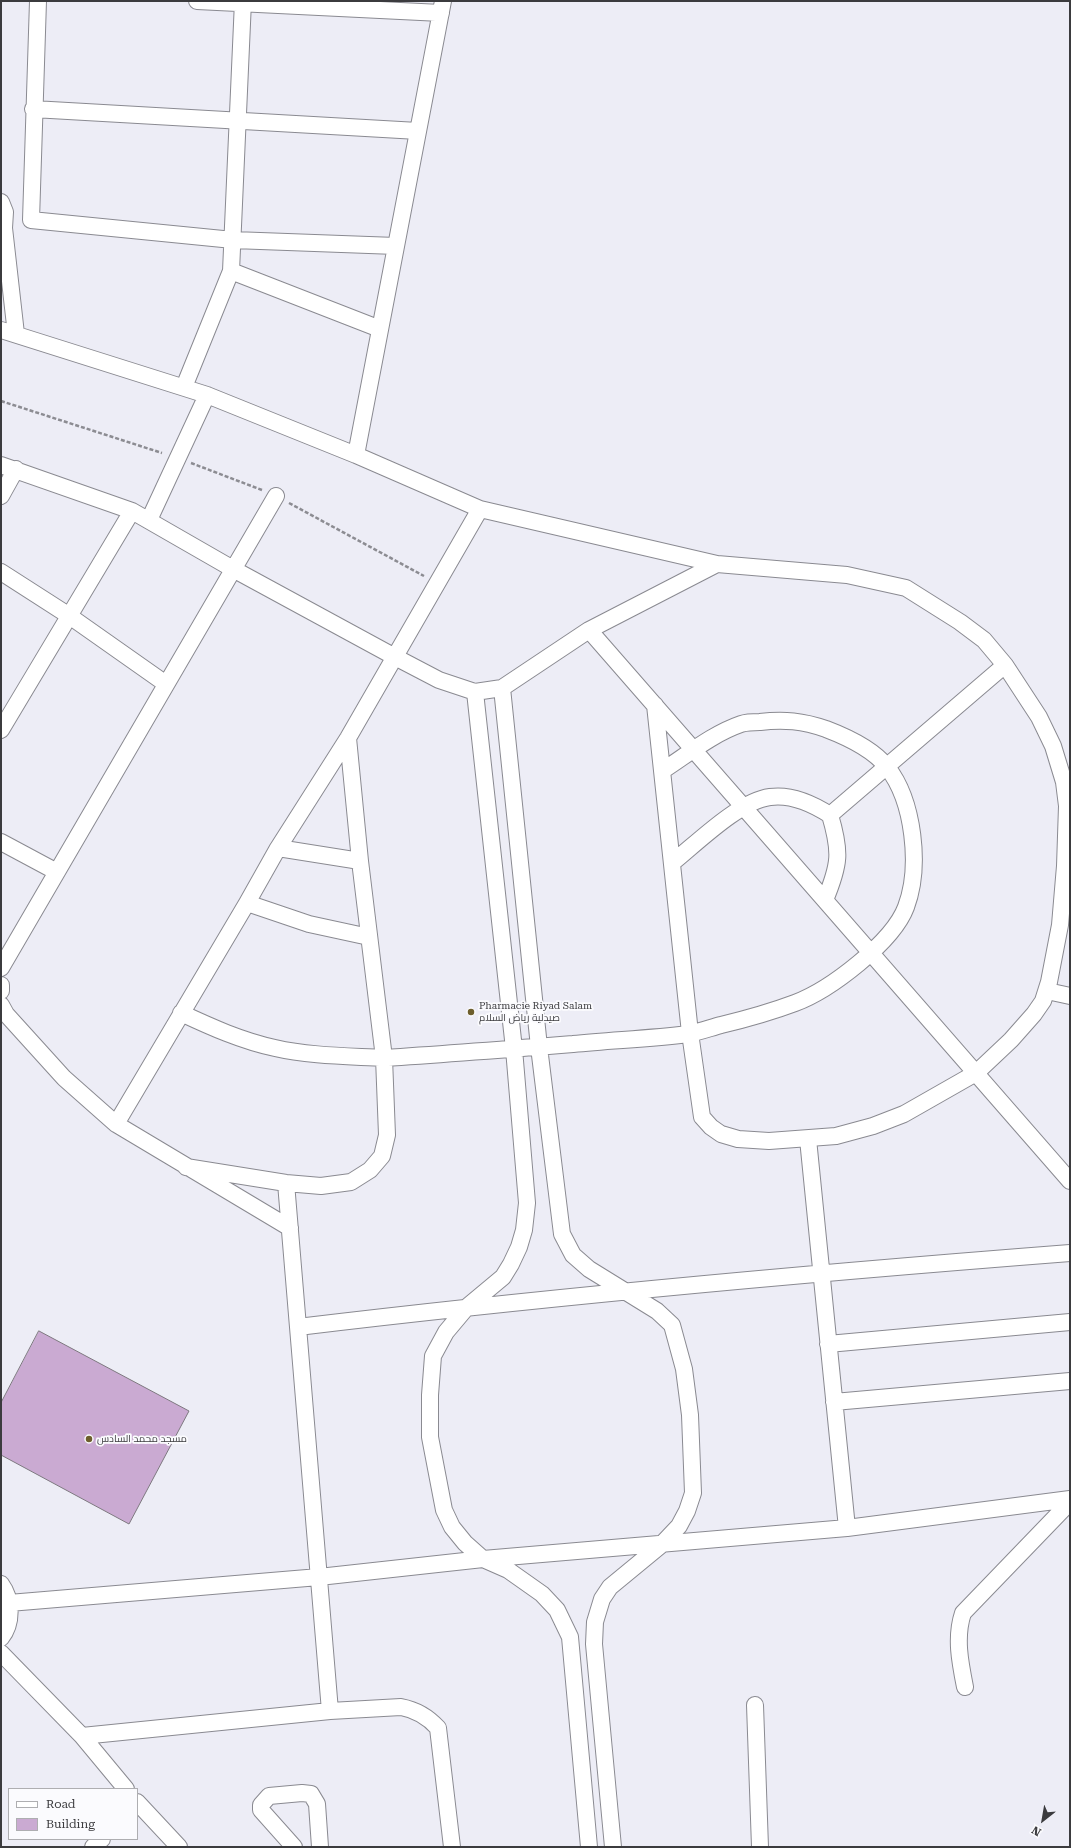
<!DOCTYPE html>
<meta charset="utf-8">
<style>
body{margin:0}
#map{position:relative;width:1071px;height:1848px;overflow:hidden;background:#ededf6;font-family:"Roboto Serif",serif}
canvas{display:block}
.frame{position:absolute;inset:0;border:2px solid #3b3b3e;pointer-events:none}
.legend{position:absolute;left:8px;top:1788px;width:130px;height:52px;box-sizing:border-box;background:#fbfbfe;border:1px solid #aeaeb1;margin:0;padding:5px 7px;list-style:none;font-size:12px;color:#3b3b3e}
.legend li{display:flex;align-items:center;gap:8px;height:20px}
.legend b{width:20px;border:1px solid #aeaeb1}
.north{position:absolute;left:1023px;top:1800px;width:40px;height:40px;-webkit-text-stroke:3px #fbfbfe;paint-order:stroke;rotate:211deg;font-size:11px;font-weight:700;line-height:16px;text-align:center;color:#3b3b3e}
.north::after{content:'';display:block;margin:auto;width:14px;height:18px;background:#3b3b3e;clip-path:polygon(50% 0,100% 100%,50% 72%,0 100%)}
</style>
<div id="map">
<canvas width="1071" height="1848"></canvas>
<div class="frame"></div>
<ul class="legend">
<li><b style="height:5px;background:#fff"></b>Road</li>
<li><b style="height:11px;background:#caaad2"></b>Building</li>
</ul>
<div class="north">N</div>
</div>
<script>
const context = document.querySelector('canvas').getContext('2d');
context.lineJoin = 'round';
function fill(path, color) { context.fillStyle = color; context.fill(path, 'evenodd'); }
function strokePath(path, color, width, dash) { context.strokeStyle = color; context.lineWidth = width; context.lineCap = dash ? 'butt' : 'round'; context.setLineDash(dash || []); context.stroke(path); }
function label(font, color, halo, rows, align = 'center') {
  context.font = font + ' "Roboto Serif",Cairo,serif'; context.lineWidth = 3.5; context.setLineDash([]); context.textBaseline = 'middle'; context.strokeStyle = halo; context.fillStyle = color; for (const [text, x, y, turn = 0] of rows) {
    context.save(); context.translate(x, y); context.rotate((+turn || 0) * Math.PI / 180); context.textAlign = isNaN(turn) ? turn : align; if (halo) context.strokeText(text, 0, 0); context.fillText(text, 0, 0); context.restore();
  }
}
const building = new Path2D(`
 M39 1331 189 1411 129 1524 1 1455V1403Z`);
fill(building, '#caaad2');
strokePath(building, '#7d787f', 1);
const minor = new Path2D(`
 M38 1 31 220 233 240 396 246
 M197 1 441 13
 M33 109 418 131
 M1 202 5 212 4 228 16 334
 M231 271 380 329
 M1 330 207 395 356 455 480 509 717 564
 M184 387 231 271 243 1
 M356 455 443 1
 M1 465 132 511 233 569 395 657 439 680 475 692 502 688 589 630 717 564 847 575 906 588 960 622 984 640 1005 665 1039 717 1053 746 1064 782 1067 806 1065 866 1060 925 1049 982 1043 1001 1034 1014 1011 1040 976 1073 904 1114 873 1126 836 1136 769 1141 738 1139 721 1134 711 1127 702 1117 690 1033 655 705
 M1 496 16 469
 M149 520 207 395
 M1 572 68 615 166 684
 M589 630 1070 1181
 M502 688 539 1047 562 1234 573 1255 589 1269 657 1311 672 1325 684 1369 690 1415 693 1493 687 1511 679 1526 661 1545 610 1587 602 1599 595 1622 594 1644 613 1847
 M475 692 514 1049 527 1203 524 1230 519 1247 511 1264 503 1277 467 1307 446 1332 433 1356 430 1395V1437L444 1510 452 1527 465 1543 483 1559 508 1570 542 1594 557 1610 570 1637 589 1847
 M1 730 132 511
 M830 815 1005 665
 M1 842 57 872
 M278 848 360 861
 M672 863C697 843 739 801 770 797 791 794 813 804 830 815 841 852 840 864 825 900
 M247 903 309 924 369 937
 M1 968 276 496
 M1 985V991
 M1047 991 1070 996
 M1 1005 6 1014 64 1078 116 1124 290 1228
 M181 1013C211 1027 242 1041 275 1048 309 1056 349 1056 384 1058 447 1054 510 1049 573 1044 611 1040 650 1039 688 1034 699 1032 710 1028 721 1025 746 1019 771 1012 795 1003 830 990 893 942 906 907 921 867 914 801 887 767 873 749 847 737 826 729 803 721 784 719 760 722 754 722 747 722 741 724 712 734 687 755 662 771
 M116 1124 247 903 278 848 348 738 480 509
 M808 1139 847 1528
 M186 1167 286 1183 321 1186 351 1182 370 1170 382 1156 387 1135 384 1058 360 861 348 738
 M286 1183 330 1711
 M298 1327C555 1296 812 1273 1070 1253
 M828 1344 1070 1322
 M834 1402 1070 1381
 M1 1584C12 1599 13 1623 1 1638
 M9 1603 319 1577 483 1559 847 1528 1070 1499
 M1 1653 82 1736 126 1789
 M965 1687C960 1662 955 1637 963 1613L1070 1502
 M755 1705 760 1847
 M82 1736 330 1711 401 1707C417 1710 428 1717 438 1728L452 1847
 M137 1802 179 1847
 M93 1847 102 1839
 M294 1847 261 1810V1805L269 1796 302 1793 311 1794 317 1804 320 1847`);
strokePath(minor, '#8a8a91', 18);
strokePath(new Path2D(`
 M1 401 162 453
 M191 463 262 490
 M289 503 424 576`), '#8c8c92', 2.5, [4, 2]);
strokePath(minor, '#fff', 16);
for (const [x, y, r, color] of [
 [471,1012,4,"#6d5e2c"],
 [89,1439,4,"#6d5e2c"]
]) { const dot = new Path2D(); dot.arc(x, y, r, 0, 2 * Math.PI); context.fillStyle = color; context.fill(dot); strokePath(dot, '#fbfbfe', 1.5); }
label('10px', '#3b3b3e', '#fbfbfe', [
 ["Pharmacie Riyad Salam",479,1006],
 ["صيدلية رياض السلام",479,1018],
 ["مسجد محمد السادس",97,1439]
], 'left');
</script>
